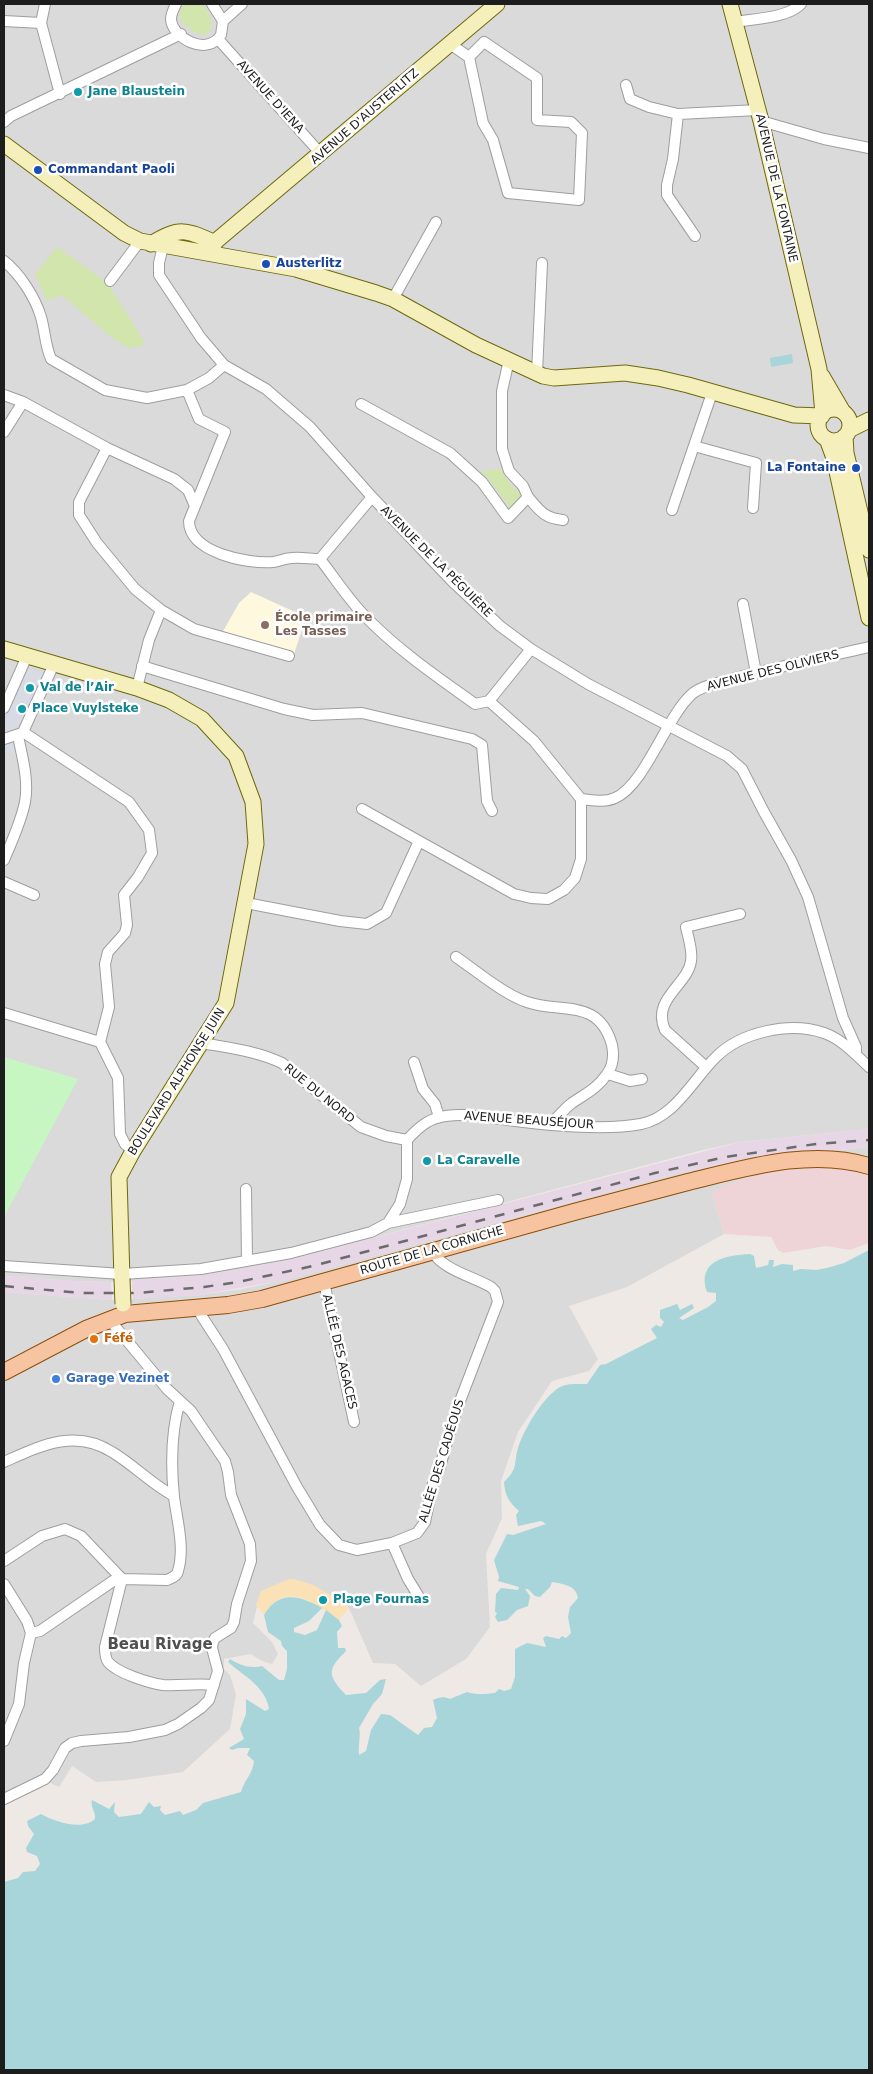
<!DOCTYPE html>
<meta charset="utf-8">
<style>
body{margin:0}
#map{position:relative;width:873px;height:2074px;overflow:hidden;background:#eee9e4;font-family:"DejaVu Sans",sans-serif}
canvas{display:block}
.frame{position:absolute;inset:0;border:5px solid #1d1d1d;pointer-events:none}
</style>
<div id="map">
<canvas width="873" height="2074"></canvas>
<div class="frame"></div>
</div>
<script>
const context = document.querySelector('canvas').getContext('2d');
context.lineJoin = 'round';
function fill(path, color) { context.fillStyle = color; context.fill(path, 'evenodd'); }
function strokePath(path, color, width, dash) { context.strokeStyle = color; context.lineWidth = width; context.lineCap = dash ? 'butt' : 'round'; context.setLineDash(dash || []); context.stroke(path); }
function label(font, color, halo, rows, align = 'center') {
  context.font = font + ' "DejaVu Sans",sans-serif'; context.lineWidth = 5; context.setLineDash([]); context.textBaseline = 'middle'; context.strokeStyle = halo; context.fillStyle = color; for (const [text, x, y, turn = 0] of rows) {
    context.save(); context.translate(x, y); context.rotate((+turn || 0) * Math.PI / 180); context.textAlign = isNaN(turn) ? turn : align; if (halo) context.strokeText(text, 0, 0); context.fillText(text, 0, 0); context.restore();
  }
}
fill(new Path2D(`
 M4 4H869V1129L740 1142 703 1150 300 1257 238 1270 179 1277 111 1282 72 1281 4 1276Z
 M869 1147V1173L712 1193 724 1234 627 1287 569 1306 598 1359 589 1371 552 1381 518 1432 501 1481 502 1518 486 1554 490 1627 466 1659 421 1686 395 1664 373 1663 349 1608 331 1595 261 1591 253 1623 272 1642 278 1654 272 1664 262 1661 251 1654 224 1659V1669L230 1675 236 1694 230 1729 183 1772 127 1780 96 1782 72 1766 59 1787 48 1782 4 1801V1292L112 1300 199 1295 242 1289 285 1280 674 1174 731 1162 783 1155Z`), '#dbdadb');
fill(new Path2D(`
 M843 1166 869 1173V1243L850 1250 826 1246 783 1253 778 1250 771 1237 724 1234 712 1193 722 1186 771 1171 802 1167Z`), '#eed4d7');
fill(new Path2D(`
 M869 1129V1147L783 1155 731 1162 674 1174 285 1280 199 1295 133 1299 132 1280 179 1277 238 1270 300 1257 740 1142Z
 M4 1276 72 1281 111 1282 112 1300 4 1292Z`), '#e7d6e6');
fill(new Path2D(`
 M251 592 306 617 294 654 222 633 239 603Z`), '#fdf8de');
fill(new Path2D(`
 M183 4H202C209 12 212 18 212 28L206 35 196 33 181 22 179 14Z
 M57 247 111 285 110 287 145 343 141 346 128 348 106 333 62 295 47 301 35 274Z
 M500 468 511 485 524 496 511 509 486 475 482 477 480 472Z`), '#d1e5ad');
fill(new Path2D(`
 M289 1579C311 1580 332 1596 349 1608L339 1620C316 1604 285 1579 264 1615L256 1605 261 1591Z`), '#fae2b6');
fill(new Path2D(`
 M4 1057 78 1079 4 1217Z`), '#c7f6c3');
fill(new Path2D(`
 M16 665 60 679 54 685 16 756 4 748V696L16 674Z`), '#d8dae4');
fill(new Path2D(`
 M792 354 793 363 771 367 770 358Z
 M869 1250V2070H4V1882L18 1878 23 1872 35 1871 40 1864 37 1856 27 1852 26 1848 34 1834 28 1826 27 1821 41 1814C56 1822 81 1831 95 1819 96 1812 90 1807 92 1800L109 1809 115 1802 114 1812 119 1817 141 1814 149 1802 154 1807 161 1806 160 1810 165 1815 180 1811 183 1815 196 1810 203 1803 241 1792C244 1780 253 1774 254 1761L247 1755 250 1748H238L232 1750 229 1748 244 1739 240 1729 246 1714V1699L265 1711 269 1709C266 1687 244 1676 228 1662L230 1659C239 1665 251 1669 262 1666L279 1680H284L287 1669V1651L282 1646 281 1641 268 1632 264 1615C279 1589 301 1596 322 1608L309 1621 294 1628V1632L305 1635 317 1630 326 1610 339 1620 342 1626 337 1632 338 1648H345L346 1651C327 1670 327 1675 346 1695L366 1693 380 1680 386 1679 382 1694 373 1704 359 1728C361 1733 358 1747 359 1755L366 1751 371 1730 381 1714 390 1715 418 1735 424 1728 432 1727 437 1718 433 1700C439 1697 444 1696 450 1699L467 1692C476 1695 485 1694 495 1693L499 1689 504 1691 511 1689 515 1677V1649L527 1643 546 1647 543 1638 546 1636 559 1639 562 1636 566 1638 571 1633 568 1617 570 1607 578 1598C576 1585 563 1584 552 1582L550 1587 540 1597 535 1596 528 1589H525L530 1596 528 1606 517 1610 507 1620 498 1622 495 1617 497 1613 495 1612 496 1594 501 1588 518 1590 519 1587 498 1581 499 1577 494 1560 507 1534 513 1535 546 1524 541 1521 518 1526 516 1515 519 1511C509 1502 505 1496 504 1482 519 1467 513 1466 518 1448 524 1429 543 1397 560 1387 567 1383 579 1384 587 1384L600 1365 606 1364 657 1338 651 1329 656 1325 661 1327 664 1322 660 1318V1310L677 1304 680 1310 692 1304 694 1308 679 1318 683 1320 708 1307 716 1301V1293L707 1292C696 1261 726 1255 750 1254L754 1256 756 1268 768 1265 769 1260H774L773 1267 782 1264 793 1265V1271L801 1269 816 1270 827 1268 844 1263Z`), '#a7d5d9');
const street = new Path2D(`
 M45 4 41 23 60 94
 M176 4C174 8 171 14 171 19 172 38 207 57 221 35L223 21 212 4
 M4 21 41 23
 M223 21 242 4
 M735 22C753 19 788 18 801 4
 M218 39 321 154
 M450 44 469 57 483 123 493 140 508 193 579 200 582 133 571 122 537 120V78L484 42 469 57
 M626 85 630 99 649 107 678 114 758 110
 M678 114 673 159 667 185V195L695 236
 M761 121 824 139 869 148
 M4 122 11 116 181 34
 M163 246 159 263V275L201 338 224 365 266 389 310 427 372 497 452 581 500 626 531 649 588 684 727 756 742 769 764 812 791 860 808 897 843 1018 856 1047V1054
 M4 261C20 274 35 297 41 317 45 331 45 345 51 359L105 390 147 398 187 390 209 378 224 365
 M110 281 140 241
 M393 299 436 222
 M537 373 542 263
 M187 390 199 419 225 432 189 521C189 553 248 564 273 562 280 561 286 558 292 558 301 557 311 559 320 559 334 577 347 597 362 613 396 649 436 676 475 704L489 701 534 741 581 799V859L575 878 564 890 548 899 531 898 514 894 419 841 386 913 367 924 340 921 246 903
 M4 395 23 402 107 448 174 479 188 490 195 506
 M361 404 450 453 482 482 508 518 528 497 523 486 509 471 502 449V391L509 360
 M4 432 23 402
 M694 446 756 463 753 508
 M107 448 79 502V515L97 543 135 589 161 610 149 640 137 688
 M528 497C540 511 544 518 563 520
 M672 510 712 393
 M320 559 372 497
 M743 604 756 673
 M161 610 194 629 289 656
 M142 666 284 709 313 715 362 713 472 739 482 745 487 801 492 811
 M489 701 531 649
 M4 708 27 656
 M23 732 129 802 149 830 152 853 138 877 124 895 127 925 125 933 108 952 105 964 109 1007 100 1042 118 1078 120 1134 125 1144 133 1151
 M23 732 54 664
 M4 739 22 733
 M581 799C592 800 604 803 615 798 645 785 666 717 692 694 702 685 726 681 739 677 782 666 826 657 869 647
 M362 809 419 841
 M4 860C12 841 21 822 25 802 29 780 22 756 18 736
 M4 882 34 895
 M456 957C475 970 505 995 527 1002 560 1014 599 997 612 1045 614 1055 613 1066 607 1074 598 1088 585 1094 572 1103 564 1109 557 1118 550 1125
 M4 1013 100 1042
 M202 1043C229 1048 257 1051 282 1063L361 1127 386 1136 407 1140
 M414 1062 423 1089 435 1104 439 1117
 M706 1067 665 1030C651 999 688 985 691 961 693 951 688 937 686 927L740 914
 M608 1074 630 1081 642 1079
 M246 1189 247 1261
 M388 1223 498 1200
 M4 1266 122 1274 201 1269 291 1253 371 1232 388 1223 400 1204 407 1179V1140C415 1131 425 1121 437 1118 460 1111 486 1118 508 1120 546 1125 604 1131 641 1124 675 1117 692 1081 715 1058 740 1032 790 1021 824 1033 842 1039 856 1055 869 1067
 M324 1282 354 1422
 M198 1307 201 1315 223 1349 297 1487 320 1525 339 1545 357 1550 392 1543 417 1533 425 1522 433 1483 440 1467 455 1414 498 1302 495 1291 491 1287C472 1276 443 1270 432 1251
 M4 1462C40 1446 75 1428 112 1452 134 1465 151 1484 174 1496
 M392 1543 408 1579 419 1597
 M4 1561 42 1536 65 1529 81 1536 122 1579 105 1647C105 1652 105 1658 108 1662 117 1673 149 1683 163 1685 180 1686 197 1683 214 1685
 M4 1584 27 1621 31 1633
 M4 1741 19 1704 24 1663 31 1633 40 1631 113 1581 122 1579 167 1580C172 1578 177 1576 178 1571 185 1548 177 1520 174 1497 171 1467 171 1431 180 1401
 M4 1799 45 1779 53 1770 65 1748 72 1743 81 1741 129 1737 165 1730 178 1724 201 1708 209 1700 218 1671 212 1648 213 1642 215 1638 231 1628 234 1622 237 1604 251 1561 250 1544 231 1495 228 1472 225 1461 191 1411 167 1389 109 1319`);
const secondary = new Path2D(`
 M730 4 761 121 819 369 823 414
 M4 144 124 233 140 241 296 269 376 293 393 299 476 345 543 376 554 378 625 373 658 378 688 385 794 415 822 416
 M151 244C179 227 186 229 215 243
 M208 253 209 247 497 4
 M822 376 843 412
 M818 425a16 16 0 1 1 32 0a16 16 0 1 1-32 0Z
 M849 430 869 420
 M845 436 846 453 869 550
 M827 439 834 458 869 618
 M4 649 137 688 169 700 202 719 236 756 253 802 256 844 226 1003 133 1151 119 1177 122 1279`);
const primary = new Path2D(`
 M4 1372 86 1329 125 1314 228 1305 262 1299C366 1271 470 1240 574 1212 612 1202 650 1192 688 1182 746 1168 810 1148 869 1166`);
strokePath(street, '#9e9e9e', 12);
strokePath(secondary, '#6e690b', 17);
strokePath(primary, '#8e4e09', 18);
strokePath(street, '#fff', 10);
strokePath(secondary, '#f5efbb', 15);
strokePath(primary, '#f6c4a1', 16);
strokePath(new Path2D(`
 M4 1286 81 1293H137L204 1287 238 1282 313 1266 655 1173 725 1157 816 1144 869 1140`), '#6b6b6b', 2.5, [10, 10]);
const secondaryBridge = new Path2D(`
 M122 1279 123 1304`);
strokePath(secondaryBridge, '#6e690b', 17, []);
strokePath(secondaryBridge, '#f5efbb', 15);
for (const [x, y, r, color] of [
 [78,92,5,"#0f9aa8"],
 [38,170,5,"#1a4fb4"],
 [266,264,5,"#1a4fb4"],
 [856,468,5,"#1a4fb4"],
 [265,625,5,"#8d6e63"],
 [30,688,5,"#0f9aa8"],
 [22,709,5,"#0f9aa8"],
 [427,1161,5,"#0f9aa8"],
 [94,1339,5,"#e8710a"],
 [56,1379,5,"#3f7fe0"],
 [323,1600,5,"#0f9aa8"]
]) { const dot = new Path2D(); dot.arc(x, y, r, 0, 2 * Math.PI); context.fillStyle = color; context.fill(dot); strokePath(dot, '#fff', 2); }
label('bold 12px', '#0d838f', '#fff', [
 ["Jane Blaustein",88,92],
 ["Val de l’Air",40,688],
 ["Place Vuylsteke",32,709],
 ["La Caravelle",437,1161],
 ["Plage Fournas",333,1600]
], 'left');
label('12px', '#1d1d1d', '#fff', [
 ["AVENUE D'IENA",270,97,48],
 ["AVENUE D'AUSTERLITZ",365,117,-41],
 ["AVENUE DE LA FONTAINE",776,188,77],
 ["AVENUE DE LA PÉGUIÈRE",436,562,45],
 ["AVENUE DES OLIVIERS",773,671,-14],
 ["BOULEVARD ALPHONSE JUIN",177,1082,-58],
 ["RUE DU NORD",319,1094,39],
 ["AVENUE BEAUSÉJOUR",529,1121,4],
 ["ROUTE DE LA CORNICHE",432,1251,-16],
 ["ALLÉE DES AGACES",339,1352,77],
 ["ALLÉE DES CADÉOUS",442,1461,-73]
]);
label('bold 12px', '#164399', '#fff', [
 ["Commandant Paoli",48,170],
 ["Austerlitz",276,264],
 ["La Fontaine",846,468,"right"]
], 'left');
label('bold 12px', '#785e54', '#fff', [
 ["École primaire",275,618],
 ["Les Tasses",275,632]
], 'left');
label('bold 12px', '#c56008', '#fff', [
 ["Féfé",104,1339]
], 'left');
label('bold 12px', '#366cbe', '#fff', [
 ["Garage Vezinet",66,1379]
], 'left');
label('bold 15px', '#505050', '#fff', [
 ["Beau Rivage",160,1645]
]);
</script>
